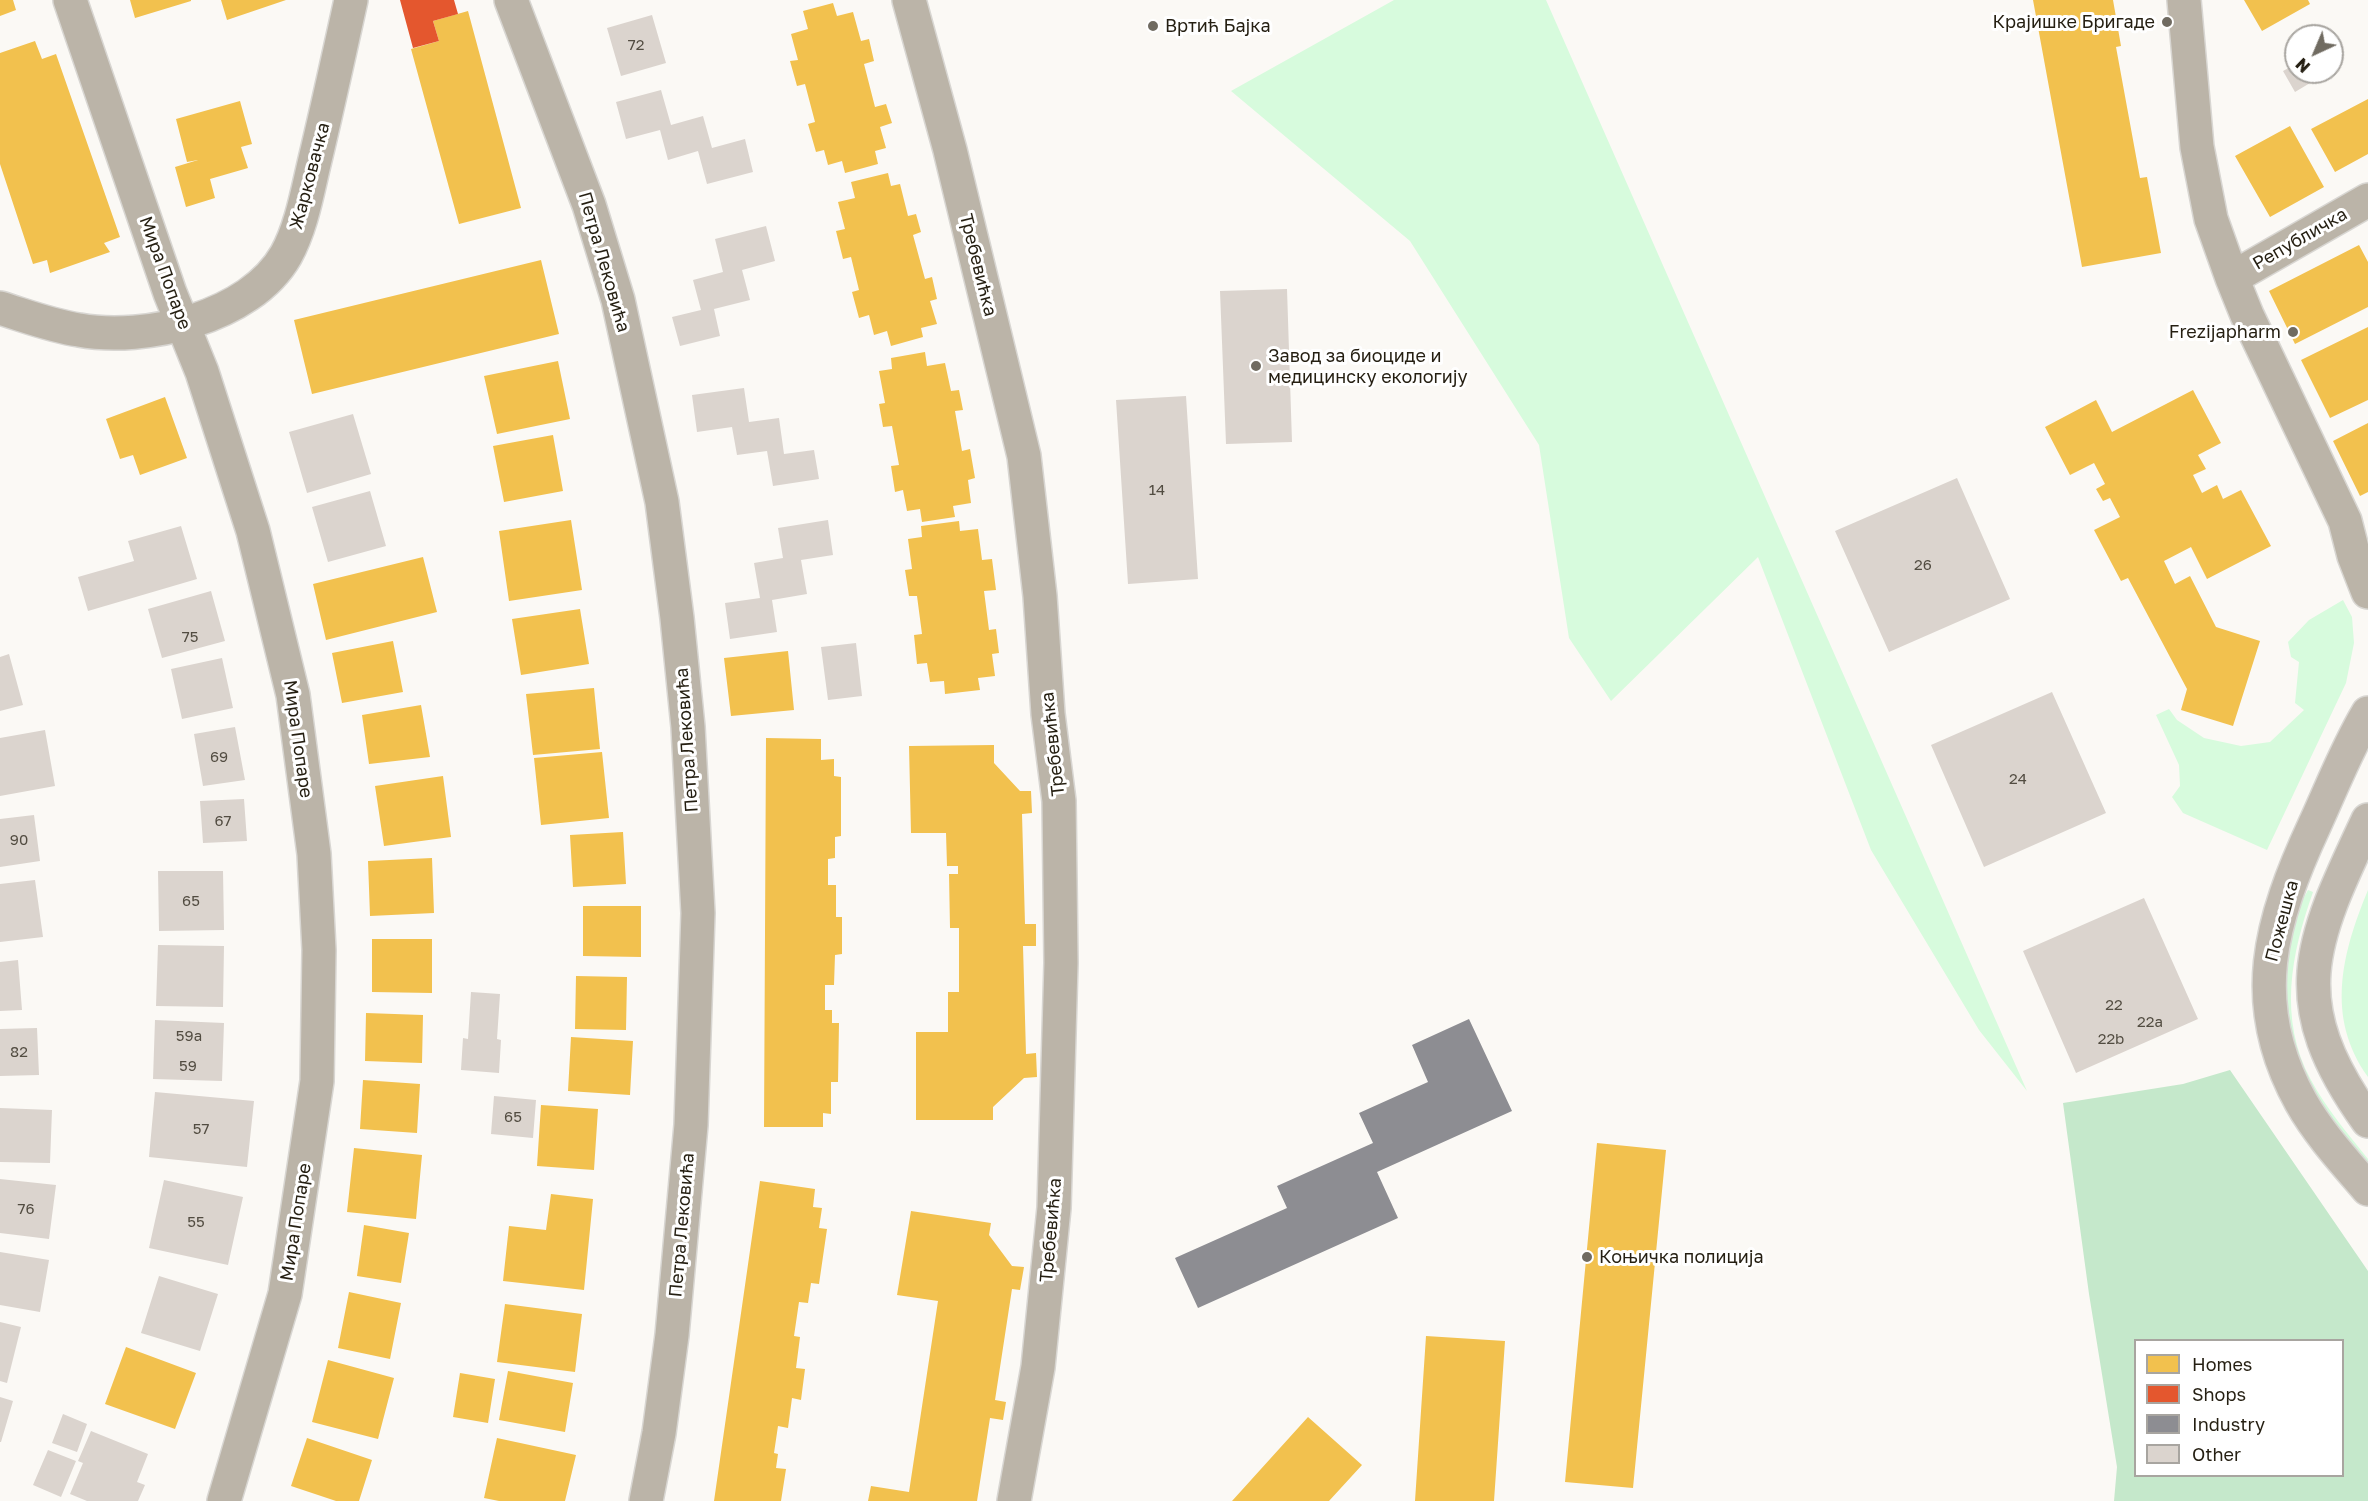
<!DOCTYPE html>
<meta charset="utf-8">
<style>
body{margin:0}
#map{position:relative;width:2368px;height:1501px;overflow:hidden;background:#fbf9f5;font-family:"Golos Text",sans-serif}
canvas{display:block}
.legend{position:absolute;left:2134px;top:1339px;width:210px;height:138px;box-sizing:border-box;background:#fff;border:2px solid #a8a5a0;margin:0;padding:8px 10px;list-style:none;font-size:18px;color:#251f12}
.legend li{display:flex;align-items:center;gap:12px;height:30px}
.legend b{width:30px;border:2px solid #a8a5a0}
.north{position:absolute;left:2284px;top:24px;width:60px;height:60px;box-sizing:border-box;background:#fff;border:2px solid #a8a5a0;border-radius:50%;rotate:224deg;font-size:16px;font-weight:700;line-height:24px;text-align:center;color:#251f12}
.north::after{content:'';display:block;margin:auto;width:21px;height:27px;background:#706b61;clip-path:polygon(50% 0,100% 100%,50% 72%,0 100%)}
</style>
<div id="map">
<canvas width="2368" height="1501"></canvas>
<ul class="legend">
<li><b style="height:16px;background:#f2c14e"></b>Homes</li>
<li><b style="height:16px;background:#e4572e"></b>Shops</li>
<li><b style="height:16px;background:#8d8d92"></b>Industry</li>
<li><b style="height:16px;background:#dbd4ce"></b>Other</li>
</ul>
<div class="north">N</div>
</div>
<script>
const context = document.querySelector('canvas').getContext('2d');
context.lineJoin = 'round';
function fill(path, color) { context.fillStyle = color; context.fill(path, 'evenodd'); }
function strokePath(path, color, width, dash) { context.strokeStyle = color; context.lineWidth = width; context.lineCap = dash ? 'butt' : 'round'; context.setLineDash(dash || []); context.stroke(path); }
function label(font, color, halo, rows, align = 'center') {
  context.font = font + ' "Golos Text",sans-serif'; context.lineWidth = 6; context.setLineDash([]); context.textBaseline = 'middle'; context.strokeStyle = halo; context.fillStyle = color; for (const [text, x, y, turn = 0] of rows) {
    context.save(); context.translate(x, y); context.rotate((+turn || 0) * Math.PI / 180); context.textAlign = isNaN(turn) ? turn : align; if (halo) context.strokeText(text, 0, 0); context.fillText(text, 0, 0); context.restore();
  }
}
fill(new Path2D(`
 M1394 0H1546L2027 1091 1979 1030 1871 850 1758 557 1611 701 1569 638 1539 445 1410 241 1231 91Z
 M2343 600 2352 617 2354 643 2346 683 2267 850 2183 813 2172 797 2180 786 2179 765 2156 715 2169 709 2177 720 2204 738 2241 746 2270 742 2304 710 2295 703 2299 662 2291 657 2288 642 2309 620Z
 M2308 890 2313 892C2291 954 2278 1019 2311 1080 2326 1108 2348 1134 2368 1159V1172C2347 1147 2330 1120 2313 1093 2307 1084 2299 1075 2296 1065 2278 1020 2283 931 2308 890Z
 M2368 890V1077C2325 1017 2342 953 2368 890Z`), '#d7fbdd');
fill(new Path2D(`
 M2230 1070 2368 1271V1501H2114L2117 1467 2089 1294 2063 1103 2183 1084ZM2136 1340H2342V1476H2136Z`), '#c5e8cb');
fill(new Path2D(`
 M0 0H13L16 10 0 16Z
 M130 0H191V1L135 18Z
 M221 0H286L227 20Z
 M2033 0H2113L2121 46 2116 47 2140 178 2147 177 2161 253 2082 267Z
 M2244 0H2308L2310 4 2262 31Z
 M833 3 837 16 853 12 861 41 869 39 874 61 864 64 875 107 886 104 892 123 880 127 886 148 875 151 878 164 845 173 842 161 828 165 824 150 816 152 808 124 815 122 805 84 797 86 790 61 798 60 791 34 808 29 803 11Z
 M468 11 521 208 459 224 411 49 439 41 433 21Z
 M35 41 42 59 56 54 120 237 104 243 110 252 50 273 47 260 33 264 0 164V53Z
 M2368 99V154L2335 172 2311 129Z
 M240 101 252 144 241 147 248 168 210 179 215 198 186 207 175 167 198 160 187 162 176 119Z
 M2290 126 2324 187 2270 217 2235 156Z
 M888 173 891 186 900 184 908 216 916 214 921 232 913 235 925 279 932 277 937 299 930 301 937 324 921 328 923 337 891 346 887 331 874 335 869 315 859 318 852 292 859 290 851 257 843 259 836 231 845 229 838 202 855 198 851 182Z
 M2359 245 2368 262V307L2295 344 2269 291Z
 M541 260 559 334 312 394 294 320Z
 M2368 327V400L2330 418 2301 360Z
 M925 352 927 366 945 363 951 391 959 390 963 410 955 411 962 451 970 449 975 478 968 480 971 503 953 506 955 517 922 522 920 509 907 511 903 490 895 492 891 466 899 465 892 426 883 427 879 404 885 403 879 371 892 369 891 358Z
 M558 361 570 419 497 434 484 376Z
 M2193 390 2221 443 2198 455 2206 469 2193 475 2202 493 2217 485 2223 499 2241 490 2271 546 2207 579 2191 547 2164 561 2175 584 2190 576 2216 627 2260 641 2233 726 2181 710 2187 689 2128 578 2121 581 2094 530 2120 517 2110 498 2103 501 2096 489 2105 484 2094 463 2070 475 2045 427 2096 400 2112 432Z
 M165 397 187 458 140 475 133 455 120 459 106 419Z
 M2368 423V492L2360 496 2333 441Z
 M553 435 563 491 504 502 493 446Z
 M571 520 582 590 509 601 499 531Z
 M959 521 960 531 978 529 982 560 992 559 996 590 984 591 989 630 996 629 999 653 992 654 995 676 978 678 980 690 945 694 944 681 930 682 927 663 917 664 914 635 922 634 917 596H909L905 570 912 569 908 539 922 537 921 526Z
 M423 557 437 612 326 640 313 584Z
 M580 609 589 664 521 675 512 619Z
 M393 641 403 692 342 703 332 653Z
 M788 651 794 710 731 716 724 658Z
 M594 688 600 749 533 755 526 694Z
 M421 705 430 757 369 764 362 715Z
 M766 738 821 739V760L834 759V776L841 777V836L835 837V858L828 859V885H836V917H842V954L835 955 834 985H825V1010H832V1023H839L838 1082H831V1114L823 1113V1127H764Z
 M994 745V763L1020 791H1031L1032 813 1022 814 1025 924H1036V946H1023L1026 1054 1036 1053 1037 1077 1024 1078 993 1107V1120H916V1032H948V992H959V928H950L949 874H958V866H947L946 833H911L909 746Z
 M602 752 609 818 541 825 534 758Z
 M443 776 451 837 384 846 375 786Z
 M623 832 626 884 573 887 570 835Z
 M432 858 434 913 370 916 368 861Z
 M583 906H641V957L583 956Z
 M372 939H432V993L372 992Z
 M576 976 627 977 626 1030 575 1029Z
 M366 1013 423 1015 422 1063 365 1061Z
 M571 1037 633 1041 630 1095 568 1091Z
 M363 1080 420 1084 417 1133 360 1129Z
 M541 1105 598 1109 594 1170 537 1166Z
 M1597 1143 1666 1150 1633 1488 1565 1482Z
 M354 1148 422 1155 416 1219 347 1212Z
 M760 1181 815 1189 813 1207 822 1208 819 1228 827 1229 819 1284 811 1283 808 1303 799 1302 794 1336 800 1337 796 1368 805 1369 801 1400 792 1398 788 1428 778 1426 774 1453 778 1454 776 1468 786 1469 781 1501H714Z
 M551 1194 593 1199 584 1290 503 1281 509 1226 546 1230Z
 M911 1211 991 1223 989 1235 1012 1266 1024 1267 1020 1290 1012 1289 995 1400 1006 1402 1003 1420 990 1418 977 1501H868L871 1486 909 1492 938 1301 897 1295Z
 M364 1225 409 1233 401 1283 357 1276Z
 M349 1292 401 1303 390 1359 338 1348Z
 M505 1304 582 1314 575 1372 497 1362Z
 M1426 1336 1505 1341 1494 1501H1415Z
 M126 1347 196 1373 175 1429 105 1404Z
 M328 1360 394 1378 378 1439 312 1422Z
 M508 1371 573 1383 565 1432 499 1420Z
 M460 1373 495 1379 488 1423 453 1417Z
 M1308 1417 1362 1465 1329 1501H1232Z
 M307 1438 372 1460 359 1501H336L291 1486Z
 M497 1438 576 1455 565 1501H499L484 1498Z`), '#f2c14e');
fill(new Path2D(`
 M400 0H454L458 14 433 21 439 41 413 48Z`), '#e4572e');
fill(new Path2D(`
 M1469 1019 1512 1111 1377 1172 1398 1218 1198 1308 1175 1258 1287 1208 1277 1186 1373 1143 1359 1113 1428 1082 1412 1045Z`), '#8d8d92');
fill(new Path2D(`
 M652 15 666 63 621 76 607 28Z
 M2296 64V72H2310L2315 80 2295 92 2283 71Z
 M661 90 671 125 703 116 712 148 745 139 753 172 707 184 698 151 668 160 660 130 626 139 616 102Z
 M766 226 775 261 742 270 750 300 714 309 720 336 680 346 672 317 701 310 693 280 723 272 715 239Z
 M1287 289 1292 442 1226 444 1220 291Z
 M744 388 749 422 779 418 784 454 814 450 819 479 773 486 767 451 737 455 732 427 697 432 692 395Z
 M1186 396 1198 579 1128 584 1116 400Z
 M353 414 371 474 307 493 289 432Z
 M1957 478 2010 599 1889 652 1835 531Z
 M370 491 386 546 328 562 312 507Z
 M828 520 833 555 801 560 807 594 772 600 777 632 730 639 725 603 760 598 754 563 783 558 778 528Z
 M181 526 197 579 88 611 78 577 134 561 128 541Z
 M211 591 225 641 162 658 148 609Z
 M856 643 862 696 828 700 821 647Z
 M9 654 23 705 0 711V657Z
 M222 658 233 708 182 719 171 669Z
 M2052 692 2106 813 1984 867 1931 745Z
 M235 727 245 780 203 786 194 734Z
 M45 730 55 786 0 796V738Z
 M244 799 247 841 203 843 200 801Z
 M34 815 40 861 0 867V819Z
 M158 871H223L224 930 159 931Z
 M35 880 43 937 0 942V884Z
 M2144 898 2198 1019 2076 1073 2023 951Z
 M158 945 224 946 223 1007 156 1006Z
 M18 960 22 1010 0 1011V962Z
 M471 992 500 994 497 1039 501 1040 499 1073 461 1070 463 1038 468 1039Z
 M155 1020 224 1023 222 1081 153 1079Z
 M37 1028 39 1075 0 1076V1029Z
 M155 1092 254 1101 247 1167 149 1157Z
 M494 1096 536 1100 533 1138 491 1134Z
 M0 1108 52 1110 50 1163 0 1162Z
 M0 1179 56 1185 49 1239 0 1233Z
 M164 1180 243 1197 228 1265 149 1248Z
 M0 1252 49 1260 40 1312 0 1305Z
 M159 1276 218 1294 200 1351 141 1333Z
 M0 1322 21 1327 7 1383 0 1381Z
 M0 1397 13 1401 1 1442H0Z
 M63 1414 87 1424 77 1452 52 1443Z
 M91 1431 148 1454 137 1482 145 1485 138 1501H87L70 1494 83 1463 78 1461Z
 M48 1450 76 1461 61 1497 33 1485Z`), '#dbd4ce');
const minor = new Path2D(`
 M70 0 170 293 202 372 253 531 293 695 314 854 319 950 317 1081 285 1294 224 1501
 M511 0 589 205 618 300 662 502 677 618 688 727 698 913 691 1125 672 1335 659 1433 646 1501
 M909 0 950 150 1024 456 1040 596 1048 714 1059 801 1061 963 1054 1208 1038 1367 1014 1501
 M2184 0 2197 147 2211 219 2232 278 2247 315 2345 521 2354 556 2368 592
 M2232 278 2368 200
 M0 308C26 316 52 326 79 330 145 342 250 318 286 255 301 228 307 194 314 164 327 110 339 55 351 0`);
const major = new Path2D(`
 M2368 713C2347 748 2332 787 2315 824 2270 921 2246 1003 2301 1102 2319 1134 2345 1162 2368 1189
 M2368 820C2310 943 2282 1001 2368 1121`);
strokePath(minor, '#d8d6d2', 36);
strokePath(major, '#d8d6d2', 36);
strokePath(minor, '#bbb4a8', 33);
strokePath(major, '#bfb8ae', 33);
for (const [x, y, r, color] of [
 [2167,22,6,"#706b61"],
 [1153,26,6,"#706b61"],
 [2293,332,6,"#706b61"],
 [1256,366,6,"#706b61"],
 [1587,1257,6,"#706b61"]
]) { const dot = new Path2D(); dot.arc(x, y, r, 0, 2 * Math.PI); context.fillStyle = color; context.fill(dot); strokePath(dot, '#fff', 2); }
label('15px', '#524c41', null, [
 ["72",636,45],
 ["14",1157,490],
 ["26",1923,565],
 ["75",190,637],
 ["69",219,757],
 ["24",2018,779],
 ["67",223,821],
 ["90",19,840],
 ["65",191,901],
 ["22",2114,1005],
 ["22a",2150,1022],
 ["59a",189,1036],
 ["22b",2111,1039],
 ["82",19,1052],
 ["59",188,1066],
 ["65",513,1117],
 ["57",201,1129],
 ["76",26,1209],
 ["55",196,1222]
]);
label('18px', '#251f12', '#fff', [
 ["Крајишке Бригаде",2155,22,"right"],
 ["Вртић Бајка",1165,26],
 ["Frezijapharm",2281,332,"right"],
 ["Завод за биоциде и",1268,356],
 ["медицинску екологију",1268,377],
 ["Коњичка полиција",1599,1257]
], 'left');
label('18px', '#251f12', '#fff', [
 ["Жарковачка",310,176,-75],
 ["Републичка",2300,239,-30],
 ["Петра Лековића",604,262,74],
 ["Требевићка",978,265,76],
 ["Мира Попаре",165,273,70],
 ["Мира Попаре",298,739,82],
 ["Петра Лековића",687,740,-94],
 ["Требевићка",1053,744,-96],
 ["Пожешка",2282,921,-75],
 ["Мира Попаре",296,1222,-81],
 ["Петра Лековића",682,1225,-85],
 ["Требевићка",1051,1230,-85]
]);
</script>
